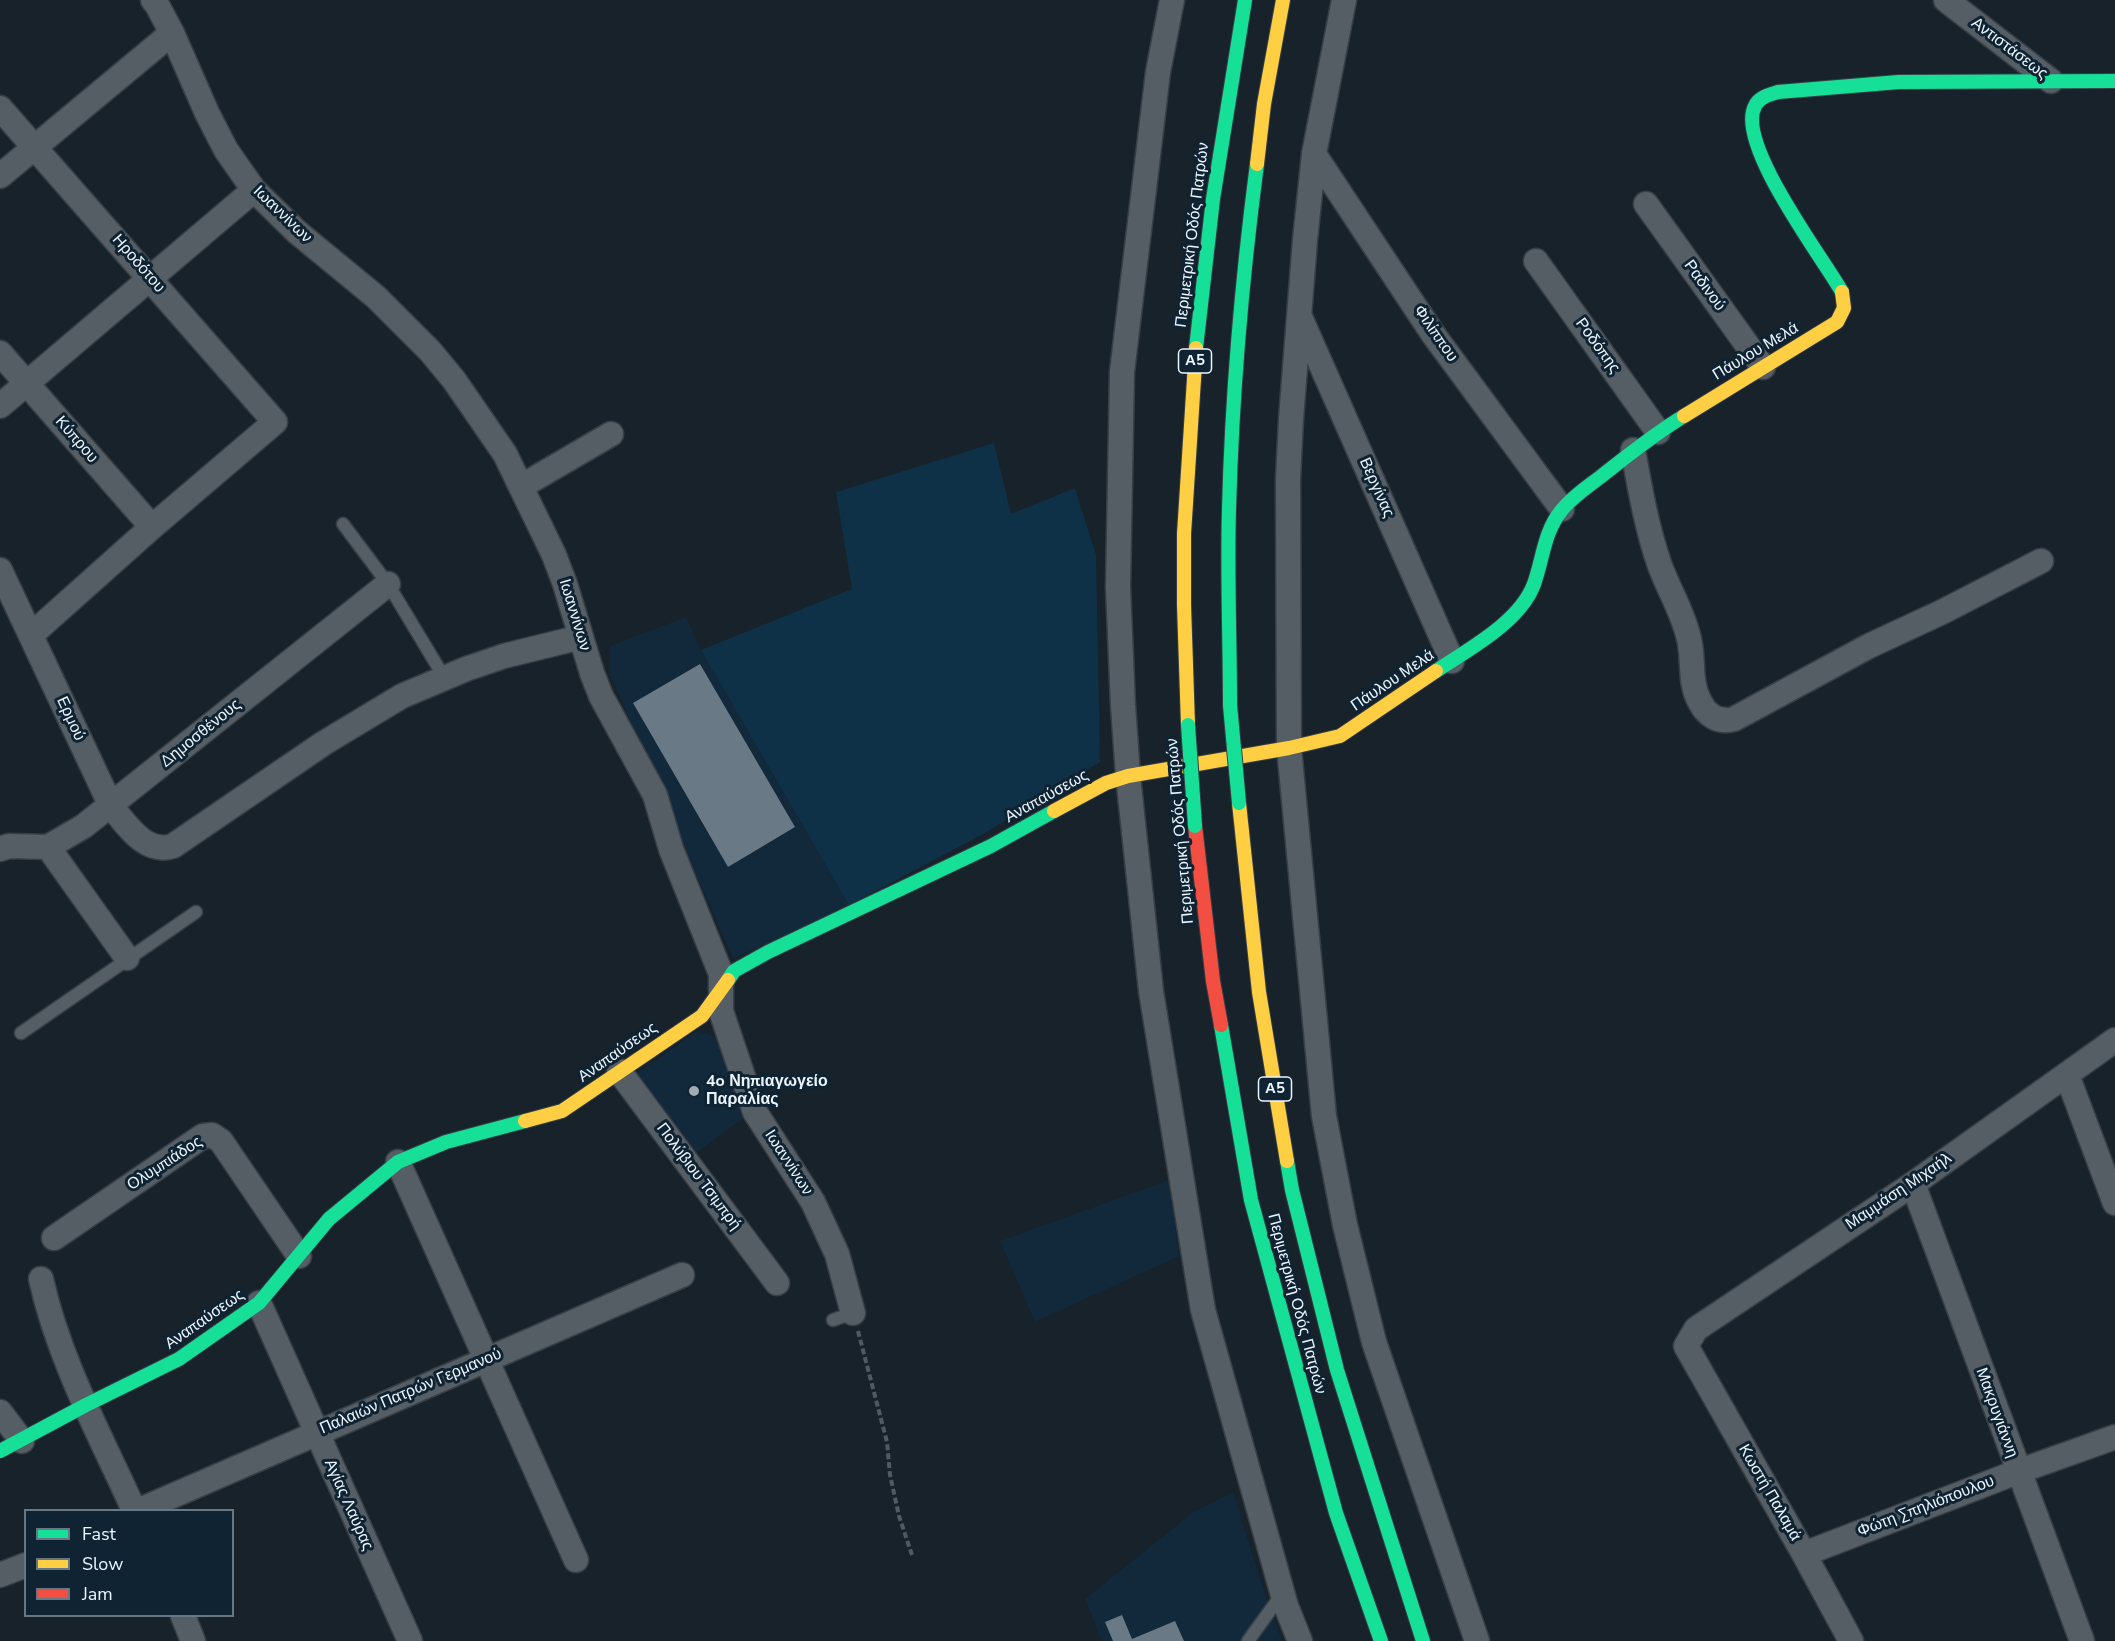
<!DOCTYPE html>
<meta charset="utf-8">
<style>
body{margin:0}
#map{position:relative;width:2115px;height:1641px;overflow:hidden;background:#17222a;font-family:"Nunito Sans",sans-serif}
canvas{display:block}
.legend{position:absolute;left:24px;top:1509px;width:210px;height:108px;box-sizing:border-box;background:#0f2332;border:2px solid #677784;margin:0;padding:8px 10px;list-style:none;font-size:18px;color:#ebf5fe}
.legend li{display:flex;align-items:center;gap:12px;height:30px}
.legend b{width:30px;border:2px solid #677784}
</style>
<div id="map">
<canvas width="2115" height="1641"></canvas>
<ul class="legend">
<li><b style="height:8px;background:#16e098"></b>Fast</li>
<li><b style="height:8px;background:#ffcf43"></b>Slow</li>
<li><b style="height:8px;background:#f24e42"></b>Jam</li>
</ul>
</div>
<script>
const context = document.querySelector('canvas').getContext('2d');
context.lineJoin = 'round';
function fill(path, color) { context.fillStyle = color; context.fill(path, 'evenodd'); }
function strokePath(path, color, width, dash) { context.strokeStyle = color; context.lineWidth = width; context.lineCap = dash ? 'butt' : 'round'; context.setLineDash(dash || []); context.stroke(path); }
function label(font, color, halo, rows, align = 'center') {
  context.font = font + ' "Nunito Sans",sans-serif'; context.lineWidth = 6; context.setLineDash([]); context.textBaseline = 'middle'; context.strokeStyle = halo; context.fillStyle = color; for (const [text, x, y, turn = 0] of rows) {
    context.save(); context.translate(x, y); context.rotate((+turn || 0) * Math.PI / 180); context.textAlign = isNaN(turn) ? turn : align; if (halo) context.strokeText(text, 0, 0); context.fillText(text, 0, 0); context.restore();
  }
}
fill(new Path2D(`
 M686 617 701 650 850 907 733 959 610 674V646Z
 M697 1031 723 1039 750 1113 692 1156 635 1075Z
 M1169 1180 1179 1256 1035 1322 1000 1241Z
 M1233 1492 1261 1582 1282 1641H1102L1085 1599 1192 1513Z`), '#11293b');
fill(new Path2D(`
 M994 443 1011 514 1075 488 1096 555 1100 762 985 833 849 905 701 650 852 589 836 492Z`), '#0f3148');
fill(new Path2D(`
 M700 664 795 827 728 867 633 703Z
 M1122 1615 1132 1639 1175 1621 1184 1641H1113L1105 1622Z`), '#697986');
const lane = new Path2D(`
 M343 524 388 584 444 677
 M21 1033 196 912
 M833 1320 853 1313
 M1248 1641 1282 1594`);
const street = new Path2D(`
 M153 0 157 5 172 33 207 113 226 150 254 190 297 232 376 297 430 351 454 380 505 454 554 555 565 584 592 673 601 696 655 795 671 849 721 974V1011L755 1112 813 1202 837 1254 853 1313
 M1172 0 1158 72 1122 372 1118 587 1123 705 1128 776 1151 991 1203 1310 1286 1606 1300 1641
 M1344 0 1314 154 1305 240 1291 419 1288 479 1289 748 1324 1116 1345 1225 1374 1342 1477 1641
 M1946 0 2051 81
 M0 108 275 422 152 527 31 635
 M1314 154 1433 334 1562 509
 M0 176 172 33
 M1646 204 1763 367
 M1536 261 1658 432
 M1300 317 1452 661
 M0 353 152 527
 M0 406 254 190
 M1633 450C1640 489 1647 529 1660 566 1669 590 1682 611 1688 635 1695 657 1688 681 1700 702 1707 716 1719 723 1734 719L1869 646 1942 612 2041 561
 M522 486 611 434
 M0 570 111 806C126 824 145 855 173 846L324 743 402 696 466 669 504 656 581 637
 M48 847 127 958
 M0 849 9 846 48 847 84 826 388 584
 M619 1071 777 1283
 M2067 1075 2115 1203
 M398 1162 576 1560
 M1913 1184 2082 1641
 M54 1238 203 1136 212 1135 221 1141 299 1256
 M41 1279C59 1360 100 1435 134 1510
 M259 1303 410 1641
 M0 1412 22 1441
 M140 1510 682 1275
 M1804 1554 2017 1472 2115 1437
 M0 1575 26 1565
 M183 1616 193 1641
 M1851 1641 1804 1554 1686 1346 1696 1329 1913 1184 2115 1040`);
const fast = new Path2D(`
 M1842 292C1823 258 1735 143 1755 106 1759 97 1769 95 1778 92L1899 82 2115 81
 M1196 348 1213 199 1245 0
 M1436 671C1469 649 1520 622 1534 584 1543 559 1544 532 1561 511 1571 498 1586 488 1599 478 1627 456 1654 434 1684 416
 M1230 705C1230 640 1227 574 1229 509 1232 394 1242 279 1257 164
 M728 980 734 971 768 952 991 846 1054 811
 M1221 1025 1251 1200 1336 1513 1381 1641
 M1287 1161 1292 1190 1337 1370 1423 1641
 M0 1451 86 1405 179 1359 259 1303 329 1219 398 1162 446 1142 525 1121`);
const slow = new Path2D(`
 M1257 164 1264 104 1283 0
 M1684 416 1837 322 1844 308 1842 292
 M1188 725 1184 605V534L1196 348
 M1239 803 1259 992 1287 1161
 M1054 811 1106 783 1128 776 1289 748 1340 736 1436 671
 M525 1121 562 1111 702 1016 728 980`);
const jam = new Path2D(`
 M1195 826 1213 981 1221 1025`);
strokePath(lane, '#373e46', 15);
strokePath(street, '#373e46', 27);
strokePath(fast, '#373e46', 16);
strokePath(slow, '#373e46', 16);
strokePath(jam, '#373e46', 16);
strokePath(new Path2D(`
 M858 1331 887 1442 890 1475 899 1516 912 1555`), '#525a61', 4, [6, 3]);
strokePath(lane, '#565e65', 12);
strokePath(street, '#565e65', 24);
strokePath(fast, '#16e098', 14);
strokePath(slow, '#ffcf43', 14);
strokePath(jam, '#f24e42', 14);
const fastBridge = new Path2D(`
 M1230 705 1239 803
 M1188 725 1195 826`);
strokePath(fastBridge, '#373e46', 16, []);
strokePath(fastBridge, '#16e098', 14);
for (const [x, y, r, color] of [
 [694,1091,6,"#a1abb4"]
]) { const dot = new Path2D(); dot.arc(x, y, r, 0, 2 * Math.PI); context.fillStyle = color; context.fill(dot); strokePath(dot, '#0f2332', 2); }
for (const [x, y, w] of [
 [1195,361,33],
 [1275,1089,33]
]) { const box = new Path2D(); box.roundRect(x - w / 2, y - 12, w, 24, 4.5); context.fillStyle = '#0f2332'; context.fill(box); strokePath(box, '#ebf5fe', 1.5); }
label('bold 15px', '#ebf5fe', null, [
 ["Α5",1195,361],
 ["Α5",1275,1089]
]);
label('16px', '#ebf5fe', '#0f2332', [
 ["Αντιστάσεως",2009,49,37],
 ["Ιωαννίνων",282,215,44],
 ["Περιμετρική Οδός Πατρών",1193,235,-83],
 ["Ηροδότου",138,264,49],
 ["Ραδινού",1704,286,54],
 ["Φιλίππου",1435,334,55],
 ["Ροδόπης",1597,346,54],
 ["Πάυλου Μελά",1756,352,-31],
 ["Κύπρου",76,440,49],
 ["Βεργίνας",1376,488,66],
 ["Ιωαννίνων",574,615,73],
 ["Πάυλου Μελά",1393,681,-34],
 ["Ερμού",70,719,65],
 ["Δημοσθένους",201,734,-39],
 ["Αναπαύσεως",1047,797,-29],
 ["Περιμετρική Οδός Πατρών",1181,831,-95],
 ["Αναπαύσεως",618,1053,-35],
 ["Ιωαννίνων",788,1163,57],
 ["Ολυμπιάδος",165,1164,-33],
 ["Πολύβιου Τσιμπρή",698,1177,53],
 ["Μαμμάση Μιχαήλ",1899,1192,-34],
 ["Περιμετρική Οδός Πατρών",1296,1304,75],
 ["Αναπαύσεως",205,1320,-35],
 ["Παλαιών Πατρών Γερμανού",411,1392,-23],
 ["Μακρυγιάννη",1996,1413,70],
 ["Κωστή Παλαμά",1769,1493,60],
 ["Αγίας Λαύρας",348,1505,66],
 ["Φώτη Σπηλιόπουλου",1926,1507,-21]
]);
label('bold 16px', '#ebf5fe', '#0f2332', [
 ["4o Νηπιαγωγείο",706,1082],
 ["Παραλίας",706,1100]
], 'left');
</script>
